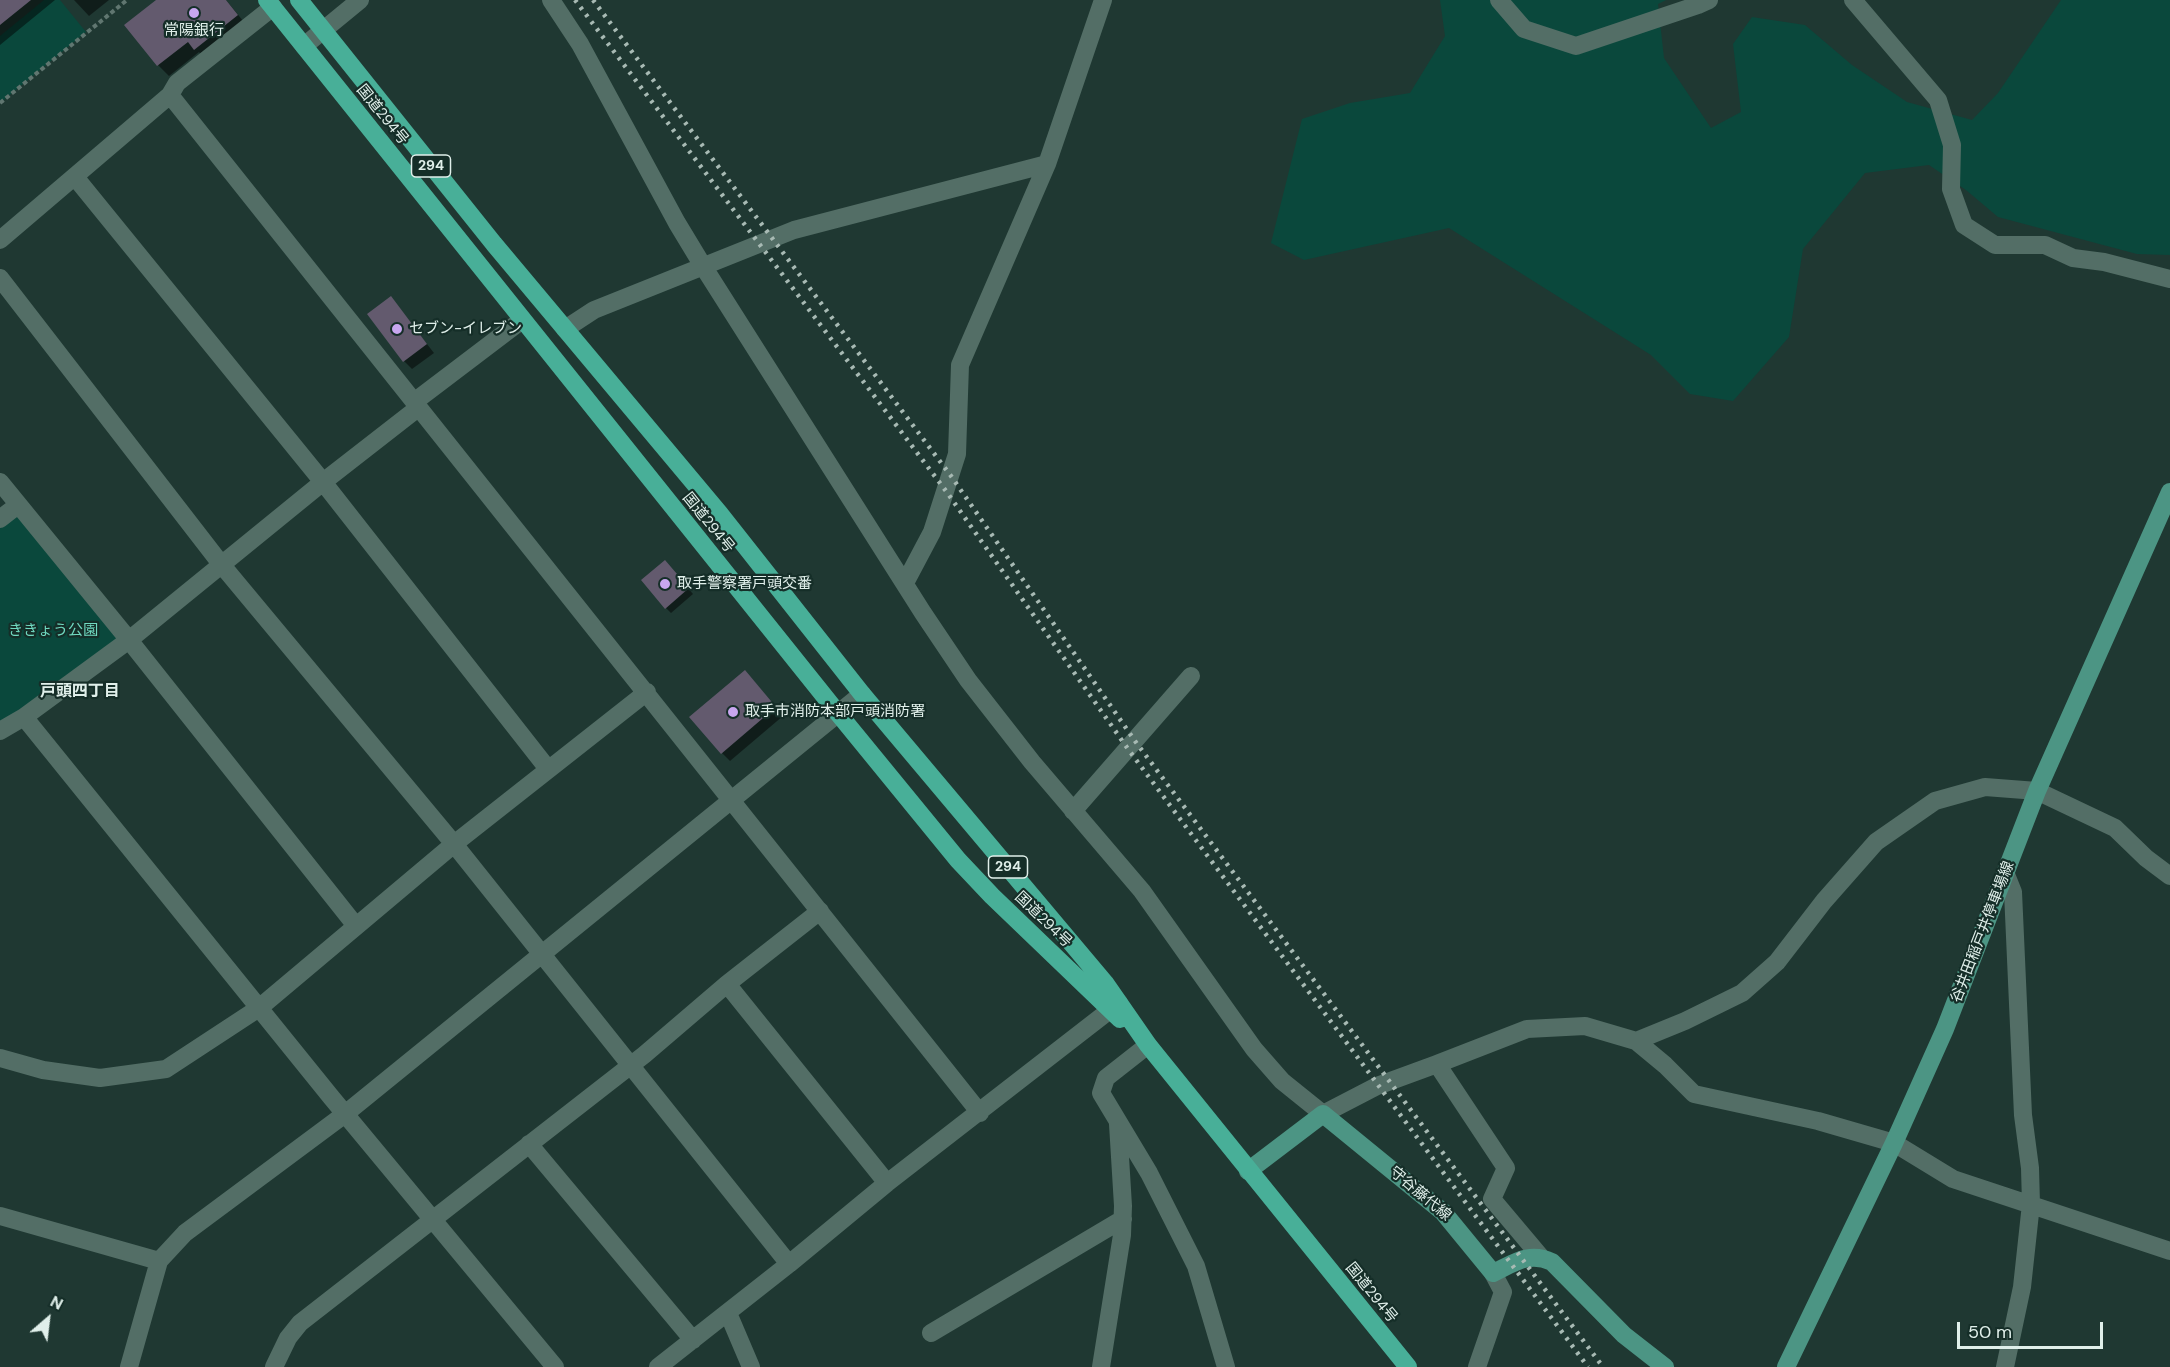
<!DOCTYPE html>
<meta charset="utf-8">
<style>
body{margin:0}
#map{position:relative;width:2170px;height:1367px;overflow:hidden;background:#1f3832;font-family:"DM Sans",sans-serif}
canvas{display:block}
.north{position:absolute;left:18px;top:1289px;width:60px;height:60px;-webkit-text-stroke:4px #152e28;paint-order:stroke;rotate:28deg;font-size:16px;font-weight:700;line-height:24px;text-align:center;color:#e0efea}
.north::after{content:'';display:block;margin:auto;width:21px;height:27px;background:#e0efea;clip-path:polygon(50% 0,100% 100%,50% 72%,0 100%)}
.scale{position:absolute;left:1957px;top:1322px;width:146px;height:27px;box-sizing:border-box;border:3px solid #e0efea;border-top:0;padding-left:8px;font-size:18px;line-height:21px;white-space:nowrap;color:#e0efea;-webkit-text-stroke:4px #152e28;paint-order:stroke}
</style>
<div id="map">
<canvas width="2170" height="1367"></canvas>
<div class="north">N</div>
<div class="scale">50 m</div>
</div>
<script>
const context = document.querySelector('canvas').getContext('2d');
context.lineJoin = 'round';
function fill(path, color) { context.fillStyle = color; context.fill(path, 'evenodd'); }
function strokePath(path, color, width, dash) { context.strokeStyle = color; context.lineWidth = width; context.lineCap = dash ? 'butt' : 'round'; context.setLineDash(dash || []); context.stroke(path); }
function label(font, color, halo, rows, align = 'center') {
  context.font = font + ' "DM Sans","Noto Sans JP",sans-serif'; context.lineWidth = 4.5; context.setLineDash([]); context.textBaseline = 'middle'; context.strokeStyle = halo; context.fillStyle = color; for (const [text, x, y, turn = 0] of rows) {
    context.save(); context.translate(x, y); context.rotate((+turn || 0) * Math.PI / 180); context.textAlign = isNaN(turn) ? turn : align; if (halo) context.strokeText(text, 0, 0); context.fillText(text, 0, 0); context.restore();
  }
}
fill(new Path2D(`
 M44 0H60L86 32 0 103V36Z
 M1440 0H1666L1658 4 1664 58 1711 128 1741 112 1733 44 1752 17 1805 25 1852 65 1907 102 1972 120 1998 93 2061 0H2170V255L2137 254 1998 217 1966 190 1929 165 1865 173 1803 249 1789 337 1733 401 1690 394 1651 355 1449 228 1304 260 1271 243 1302 119 1350 103 1410 93 1445 36Z
 M18 505 129 640 0 731V519Z`), '#0a483c');
fill(new Path2D(`
 M0 0H55L0 45Z
 M74 0H109L89 16Z
 M158 0H226L248 27 206 60 199 52 169 76 158 65Z
 M391 298 434 353 412 369 404 361Z
 M670 567 693 594 671 613 666 608Z
 M753 680 783 716 730 761 722 753Z`), '#0007');
fill(new Path2D(`
 M0 0H31L0 25Z
 M156 0H226L238 15 194 50 188 42 157 66 124 25Z
 M391 296 427 344 403 362 367 314Z
 M665 560 689 588 665 609 641 580Z
 M745 670 776 707 721 754 689 717Z`), '#635a6e');
strokePath(new Path2D(`
 M0 103 127 0`), '#607670', 4, [4.5, 3]);
strokePath(new Path2D(`
 M551 0 580 44 677 223 703 266 923 613 968 680 1032 762 1142 891 1254 1049 1282 1081 1323 1114 1377 1086 1437 1064
 M1499 0 1524 29 1576 46 1698 5 1709 0
 M1853 0 1938 100 1952 145 1951 189 1964 225 1995 245H2045L2073 258 2104 262 2170 279
 M304 46 360 0
 M170 95 980 1113
 M75 177 323 482 548 769
 M0 240 170 95 177 83 273 7
 M0 278 221 564 454 844 789 1264
 M565 329 594 310 794 230 1047 164
 M414 402 522 320
 M0 482 129 640 356 926
 M0 519 18 505
 M905 583 932 532 957 454 960 365 1047 164 1103 0
 M24 717 331 1097 555 1367
 M0 731 24 717 129 640 323 482 418 408
 M1073 811 1191 676
 M727 984 887 1183
 M1636 1041 1685 1021 1742 993 1777 962 1824 901 1876 842 1935 801 1985 787 2037 791 2115 828 2146 858 2170 876
 M1148 1045 1106 1078 1101 1093 1149 1173 1196 1266 1226 1367
 M0 1058 43 1070 100 1078 166 1069 259 1008 454 844 647 692
 M529 1144 693 1340
 M0 1216 159 1261
 M1540 1256 1492 1199 1506 1168 1437 1064 1527 1029 1585 1026 1636 1041 1665 1065 1694 1094 1818 1121 1894 1143 1953 1179 2170 1251
 M728 1313 751 1367
 M931 1333 1123 1219
 M129 1367 159 1261 185 1233 345 1114 862 694
 M274 1367 288 1338 300 1323 644 1055 727 984 820 911
 M658 1367 789 1264 887 1183 1119 1003
 M1101 1367 1122 1235 1123 1206 1118 1124
 M1477 1367 1503 1292 1493 1273
 M2005 1367 2022 1287 2031 1204 2030 1168 2023 1115 2013 892 2005 872`), '#536e66', 18);
strokePath(new Path2D(`
 M1248 1171 1323 1114 1443 1212 1493 1273C1514 1263 1529 1251 1552 1262L1624 1335 1665 1367
 M1786 1367 1894 1143 1945 1029 2037 791 2170 492`), '#4c9584', 18);
strokePath(new Path2D(`
 M267 0 837 712 958 860 992 896 1120 1019
 M299 0 494 244 720 514 862 694 1105 983 1148 1045 1408 1367`), '#48af98', 18);
strokePath(new Path2D(`
 M575 0 946 491 1128 749 1588 1367
 M593 0 951 476 1135 741 1603 1367`), '#a8bab4', 4.5, [3, 6]);
for (const [x, y, r, color] of [
 [194,13,6,"#c8a6ef"],
 [397,329,6,"#c8a6ef"],
 [665,584,6,"#c8a6ef"],
 [733,712,6,"#c8a6ef"]
]) { const dot = new Path2D(); dot.arc(x, y, r, 0, 2 * Math.PI); context.fillStyle = color; context.fill(dot); strokePath(dot, '#152e28', 2); }
for (const [x, y, w] of [
 [431,166,39],
 [1008,867,39]
]) { const box = new Path2D(); box.roundRect(x - w / 2, y - 11, w, 22, 4.5); context.fillStyle = '#152e28'; context.fill(box); strokePath(box, '#e0efea', 1.5); }
label('bold 14px', '#e0efea', null, [
 ["294",431,166],
 ["294",1008,867]
]);
label('15px', '#e0efea', '#152e28', [
 ["常陽銀行",194,31,"center"],
 ["セブン-イレブン",409,329],
 ["取手警察署戸頭交番",677,584],
 ["取手市消防本部戸頭消防署",745,712]
], 'left');
label('15px', '#e0efea', '#152e28', [
 ["国道294号",382,115,51],
 ["国道294号",708,523,51],
 ["国道294号",1043,920,44],
 ["谷井田稲戸井停車場線",1983,932,-69],
 ["守谷藤代線",1420,1194,40],
 ["国道294号",1371,1293,51]
]);
label('15px', '#70d9c0', '#152e28', [
 ["ききょう公園",53,631]
]);
label('bold 16px', '#e0efea', '#152e28', [
 ["戸頭四丁目",80,692]
]);
</script>
